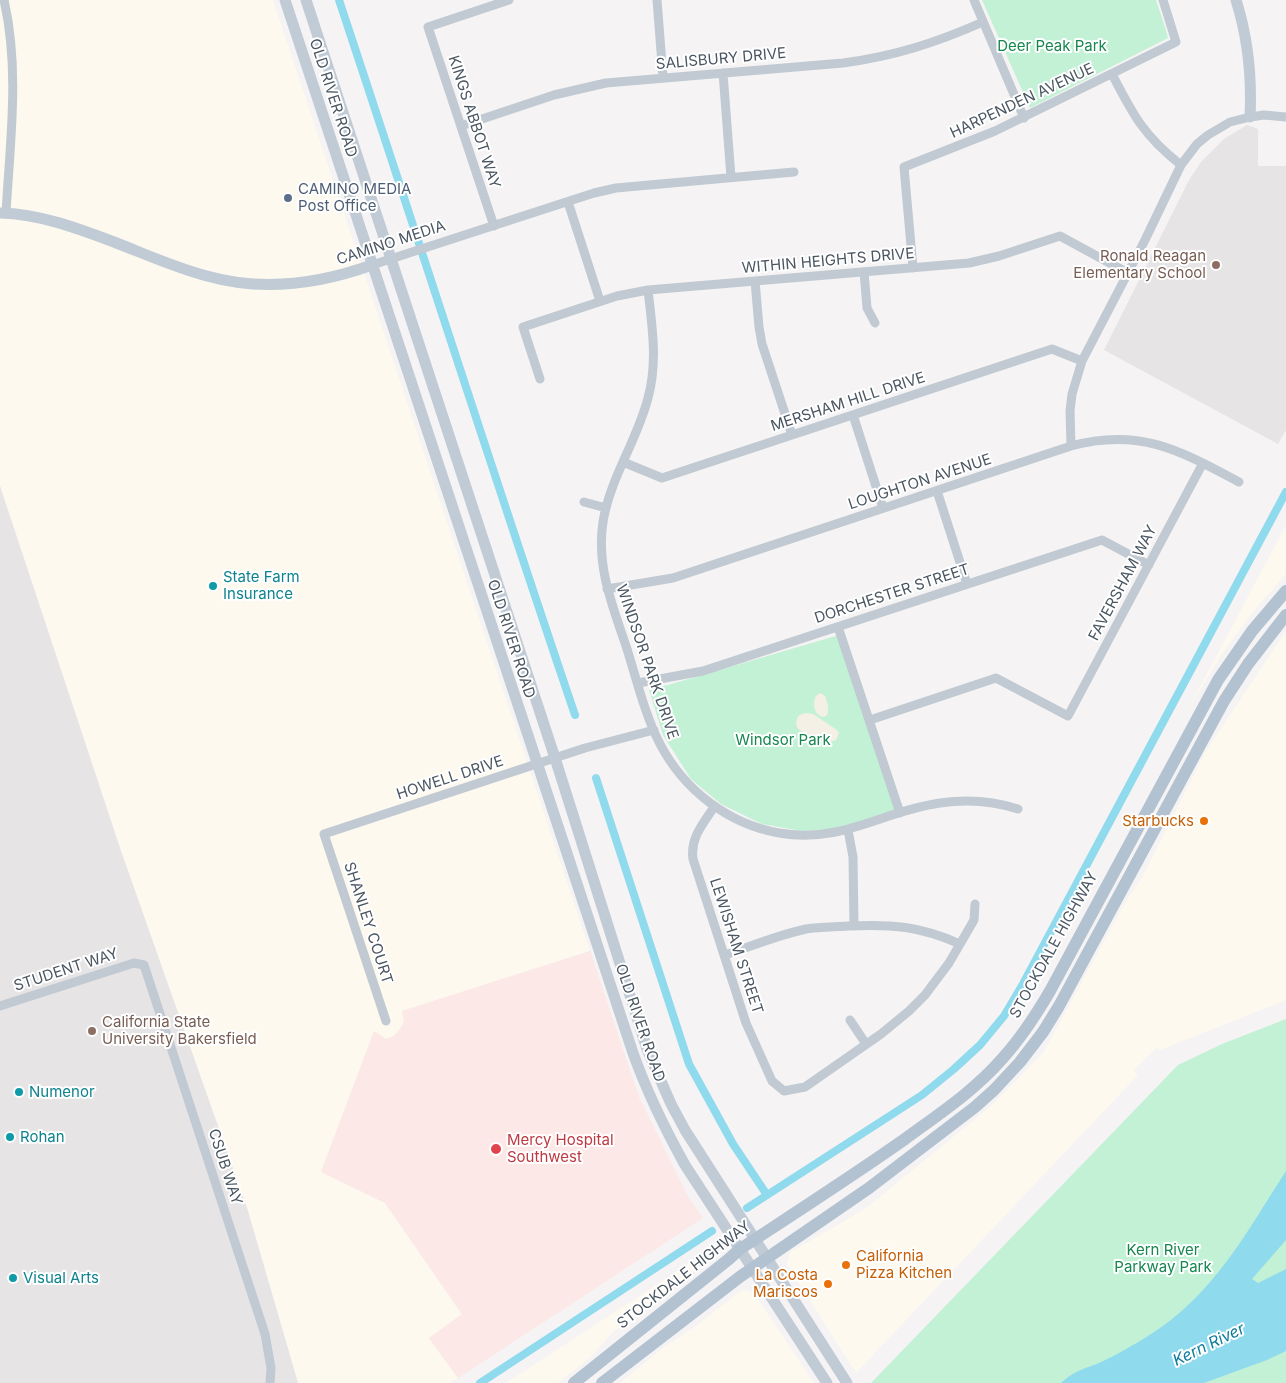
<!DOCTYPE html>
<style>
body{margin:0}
canvas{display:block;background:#f5f3f3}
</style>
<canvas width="1286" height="1383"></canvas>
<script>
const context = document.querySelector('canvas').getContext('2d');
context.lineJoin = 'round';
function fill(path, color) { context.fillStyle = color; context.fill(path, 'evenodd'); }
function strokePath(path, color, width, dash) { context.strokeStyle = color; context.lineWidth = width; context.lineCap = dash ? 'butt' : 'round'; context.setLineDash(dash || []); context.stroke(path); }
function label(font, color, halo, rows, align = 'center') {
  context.font = font + ' Inter,sans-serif'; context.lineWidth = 4; context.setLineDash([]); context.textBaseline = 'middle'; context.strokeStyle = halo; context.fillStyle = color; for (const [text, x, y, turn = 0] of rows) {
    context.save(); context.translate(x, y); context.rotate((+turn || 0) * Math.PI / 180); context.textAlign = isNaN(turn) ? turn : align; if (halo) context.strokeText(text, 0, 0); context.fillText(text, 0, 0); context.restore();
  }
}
fill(new Path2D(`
 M0 0H273L590 951 402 1011 404 1021 400 1029 394 1036 386 1039 375 1032 321 1171 385 1203 462 1315 429 1339 458 1378 450 1383H298L248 1211 121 851 0 486Z
 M1286 525V574L1256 608 1221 655 1184 717Z
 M1286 631V1000L1160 1050 1156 1048 1134 1070 1138 1075 856 1373 787 1265 790 1252 838 1225 870 1205 991 1106 1043 1053 1126 901 1143 876 1206 751Z
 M708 1251 712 1256 710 1261 671 1286 612 1333 591 1357 558 1383H506Z
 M742 1290 753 1292 814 1383H620L663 1348 696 1326Z`), '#fdf9ef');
fill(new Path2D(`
 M1247 125 1258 129V166H1286V430L1278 444 1104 350 1189 180 1201 162 1224 139Z
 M0 486 121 851 248 1211 298 1383H0Z`), '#e6e4e5');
fill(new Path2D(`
 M590 951 639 1097 687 1195 703 1218 458 1378 429 1338 462 1314 385 1203 321 1172 374 1031 386 1039 394 1036 400 1029 404 1022 402 1011Z`), '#fce8e6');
fill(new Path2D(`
 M982 0H1156L1166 30 1168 38 1030 108Z
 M839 635 896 811 841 828 802 831 762 824 721 804 691 779 663 735 649 690 657 688V687L668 685Z
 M1286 1019V1383H871L1178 1065 1222 1044Z`), '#c3f1d5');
fill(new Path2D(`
 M820 693 825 696C838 730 806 717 816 696Z
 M806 713 813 714 837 730 839 733 836 740 830 742C826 740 823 737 819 736 811 734 792 733 797 719 798 715 802 714 806 713Z`), '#f5f0e5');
fill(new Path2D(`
 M1286 1171V1240L1252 1279 1258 1283 1286 1269V1351L1267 1360 1204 1383H1061C1075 1370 1085 1369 1101 1362 1117 1355 1133 1345 1148 1336 1213 1296 1246 1233 1286 1171Z`), '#90daee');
strokePath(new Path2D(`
 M339 0C418 238 494 477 575 715
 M596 778 689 1064 733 1144 767 1195
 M747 1208 922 1095 954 1069 980 1045 1004 1016 1023 984 1286 492
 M480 1383 712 1231`), '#90daee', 8);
strokePath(new Path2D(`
 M4 0C20 70 10 142 6 213
 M657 0 663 77
 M974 0 1024 118
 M723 73 731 177
 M1112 74C1133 115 1144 136 1181 165
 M461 126 554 95 606 83 843 63C895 56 935 43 983 22
 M568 202 600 301
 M494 226 428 27 509 0
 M372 265 594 193 616 188 794 172
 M913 268 904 167 995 131 1176 42 1163 0
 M864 272 867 308 875 323
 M755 281 759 327 762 344 792 435
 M648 290C652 326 658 362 648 398 637 441 610 478 603 522 596 567 613 607 627 649 637 681 645 715 660 744 684 790 728 824 779 833 842 844 882 811 940 803 967 799 993 801 1018 809
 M540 379 523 327 617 296 648 290 969 263 999 256 1060 236 1128 273
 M853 415 883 508
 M1071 446 1070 411 1072 394 1082 361 1145 240 1181 165 1197 144 1208 135 1230 122 1250 117 1264 115 1286 117
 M623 462 662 478 1052 349 1082 361
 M937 491 967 584
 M584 502 606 508
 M607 589 673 578 1071 446C1139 427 1181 451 1239 482
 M838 627 900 813
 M638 683 703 671 1102 540 1149 565
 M870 720 996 678 1068 716 1203 463
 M714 807C703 824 690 838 693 859L746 1023 772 1081 784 1091 805 1087 881 1034 909 1011 925 995 949 963 974 920 975 904
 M848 830 853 857 854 926
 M725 955C752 946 778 935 806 929 820 927 834 927 848 926 892 924 920 926 960 944
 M0 1006 134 963 144 965 265 1334 271 1368 270 1383
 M850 1020 866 1044
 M386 1021 324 834 585 748 654 730`), '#c1cad2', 9);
strokePath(new Path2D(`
 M285 0 633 1053C647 1092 665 1129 685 1165L827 1383
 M306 0 555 758 647 1049 671 1104 685 1130 847 1383
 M1236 0C1248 38 1252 77 1250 117
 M0 213C40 214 77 228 114 242 145 254 176 268 207 276 263 292 319 284 372 265`), '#c1cbd6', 11);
strokePath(new Path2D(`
 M574 1383 729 1259 740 1249C795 1213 851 1177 905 1139 939 1114 974 1091 1002 1059 1021 1038 1036 1015 1050 991L1218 680 1252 631 1286 591
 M602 1383 741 1276 869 1188 975 1107 994 1090 1020 1062 1043 1032 1059 1006 1224 701 1248 664 1286 615`), '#b3c2d1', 12);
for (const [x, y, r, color] of [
 [288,198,5,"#5c6f8a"],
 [1216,265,5,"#8d6e63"],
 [213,586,5,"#0f9aa8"],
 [1204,821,5,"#e8710a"],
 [92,1031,5,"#8d6e63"],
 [19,1092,5,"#0f9aa8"],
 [10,1137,5,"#0f9aa8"],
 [496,1149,6,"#e0444e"],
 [846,1265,5,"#e8710a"],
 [13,1278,5,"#0f9aa8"],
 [828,1284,5,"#e8710a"]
]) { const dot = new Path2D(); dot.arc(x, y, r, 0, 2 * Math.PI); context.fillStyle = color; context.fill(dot); strokePath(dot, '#fff', 2); }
label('15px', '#17864f', '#fff', [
 ["Deer Peak Park",1052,46],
 ["Windsor Park",783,740],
 ["Kern River",1163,1250],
 ["Parkway Park",1163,1267]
]);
label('15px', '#4a5661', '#fff', [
 ["SALISBURY DRIVE",721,59,-5],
 ["OLD RIVER ROAD",333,98,72],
 ["HARPENDEN AVENUE",1022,101,-25],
 ["KINGS ABBOT WAY",474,122,72],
 ["CAMINO MEDIA",391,243,-18],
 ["WITHIN HEIGHTS DRIVE",828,261,-5],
 ["MERSHAM HILL DRIVE",848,402,-18],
 ["LOUGHTON AVENUE",920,482,-18],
 ["FAVERSHAM WAY",1123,583,-62],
 ["DORCHESTER STREET",892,594,-18],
 ["OLD RIVER ROAD",511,639,72],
 ["WINDSOR PARK DRIVE",647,662,71],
 ["HOWELL DRIVE",450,778,-18],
 ["SHANLEY COURT",368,923,72],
 ["STOCKDALE HIGHWAY",1054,945,-61],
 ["LEWISHAM STREET",736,946,72],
 ["STUDENT WAY",66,970,-18],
 ["OLD RIVER ROAD",640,1023,71],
 ["CSUB WAY",225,1167,72],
 ["STOCKDALE HIGHWAY",684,1275,-38]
]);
label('15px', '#4e5e75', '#fff', [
 ["CAMINO MEDIA",298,189],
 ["Post Office",298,206]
], 'left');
label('15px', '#785e54', '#fff', [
 ["Ronald Reagan",1206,256],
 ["Elementary School",1206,273],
 ["California State",102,1022,"left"],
 ["University Bakersfield",102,1039,"left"]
], 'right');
label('15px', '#0d838f', '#fff', [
 ["State Farm",223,577],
 ["Insurance",223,594],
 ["Numenor",29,1092],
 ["Rohan",20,1137],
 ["Visual Arts",23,1278]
], 'left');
label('15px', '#c56008', '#fff', [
 ["Starbucks",1194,821],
 ["California",856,1256,"left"],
 ["Pizza Kitchen",856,1273,"left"],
 ["La Costa",818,1275],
 ["Mariscos",818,1292]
], 'right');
label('15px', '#be3a42', '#fff', [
 ["Mercy Hospital",507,1140],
 ["Southwest",507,1157]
], 'left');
label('italic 16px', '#0c7c9b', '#fff', [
 ["Kern River",1209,1345,-26]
]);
</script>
